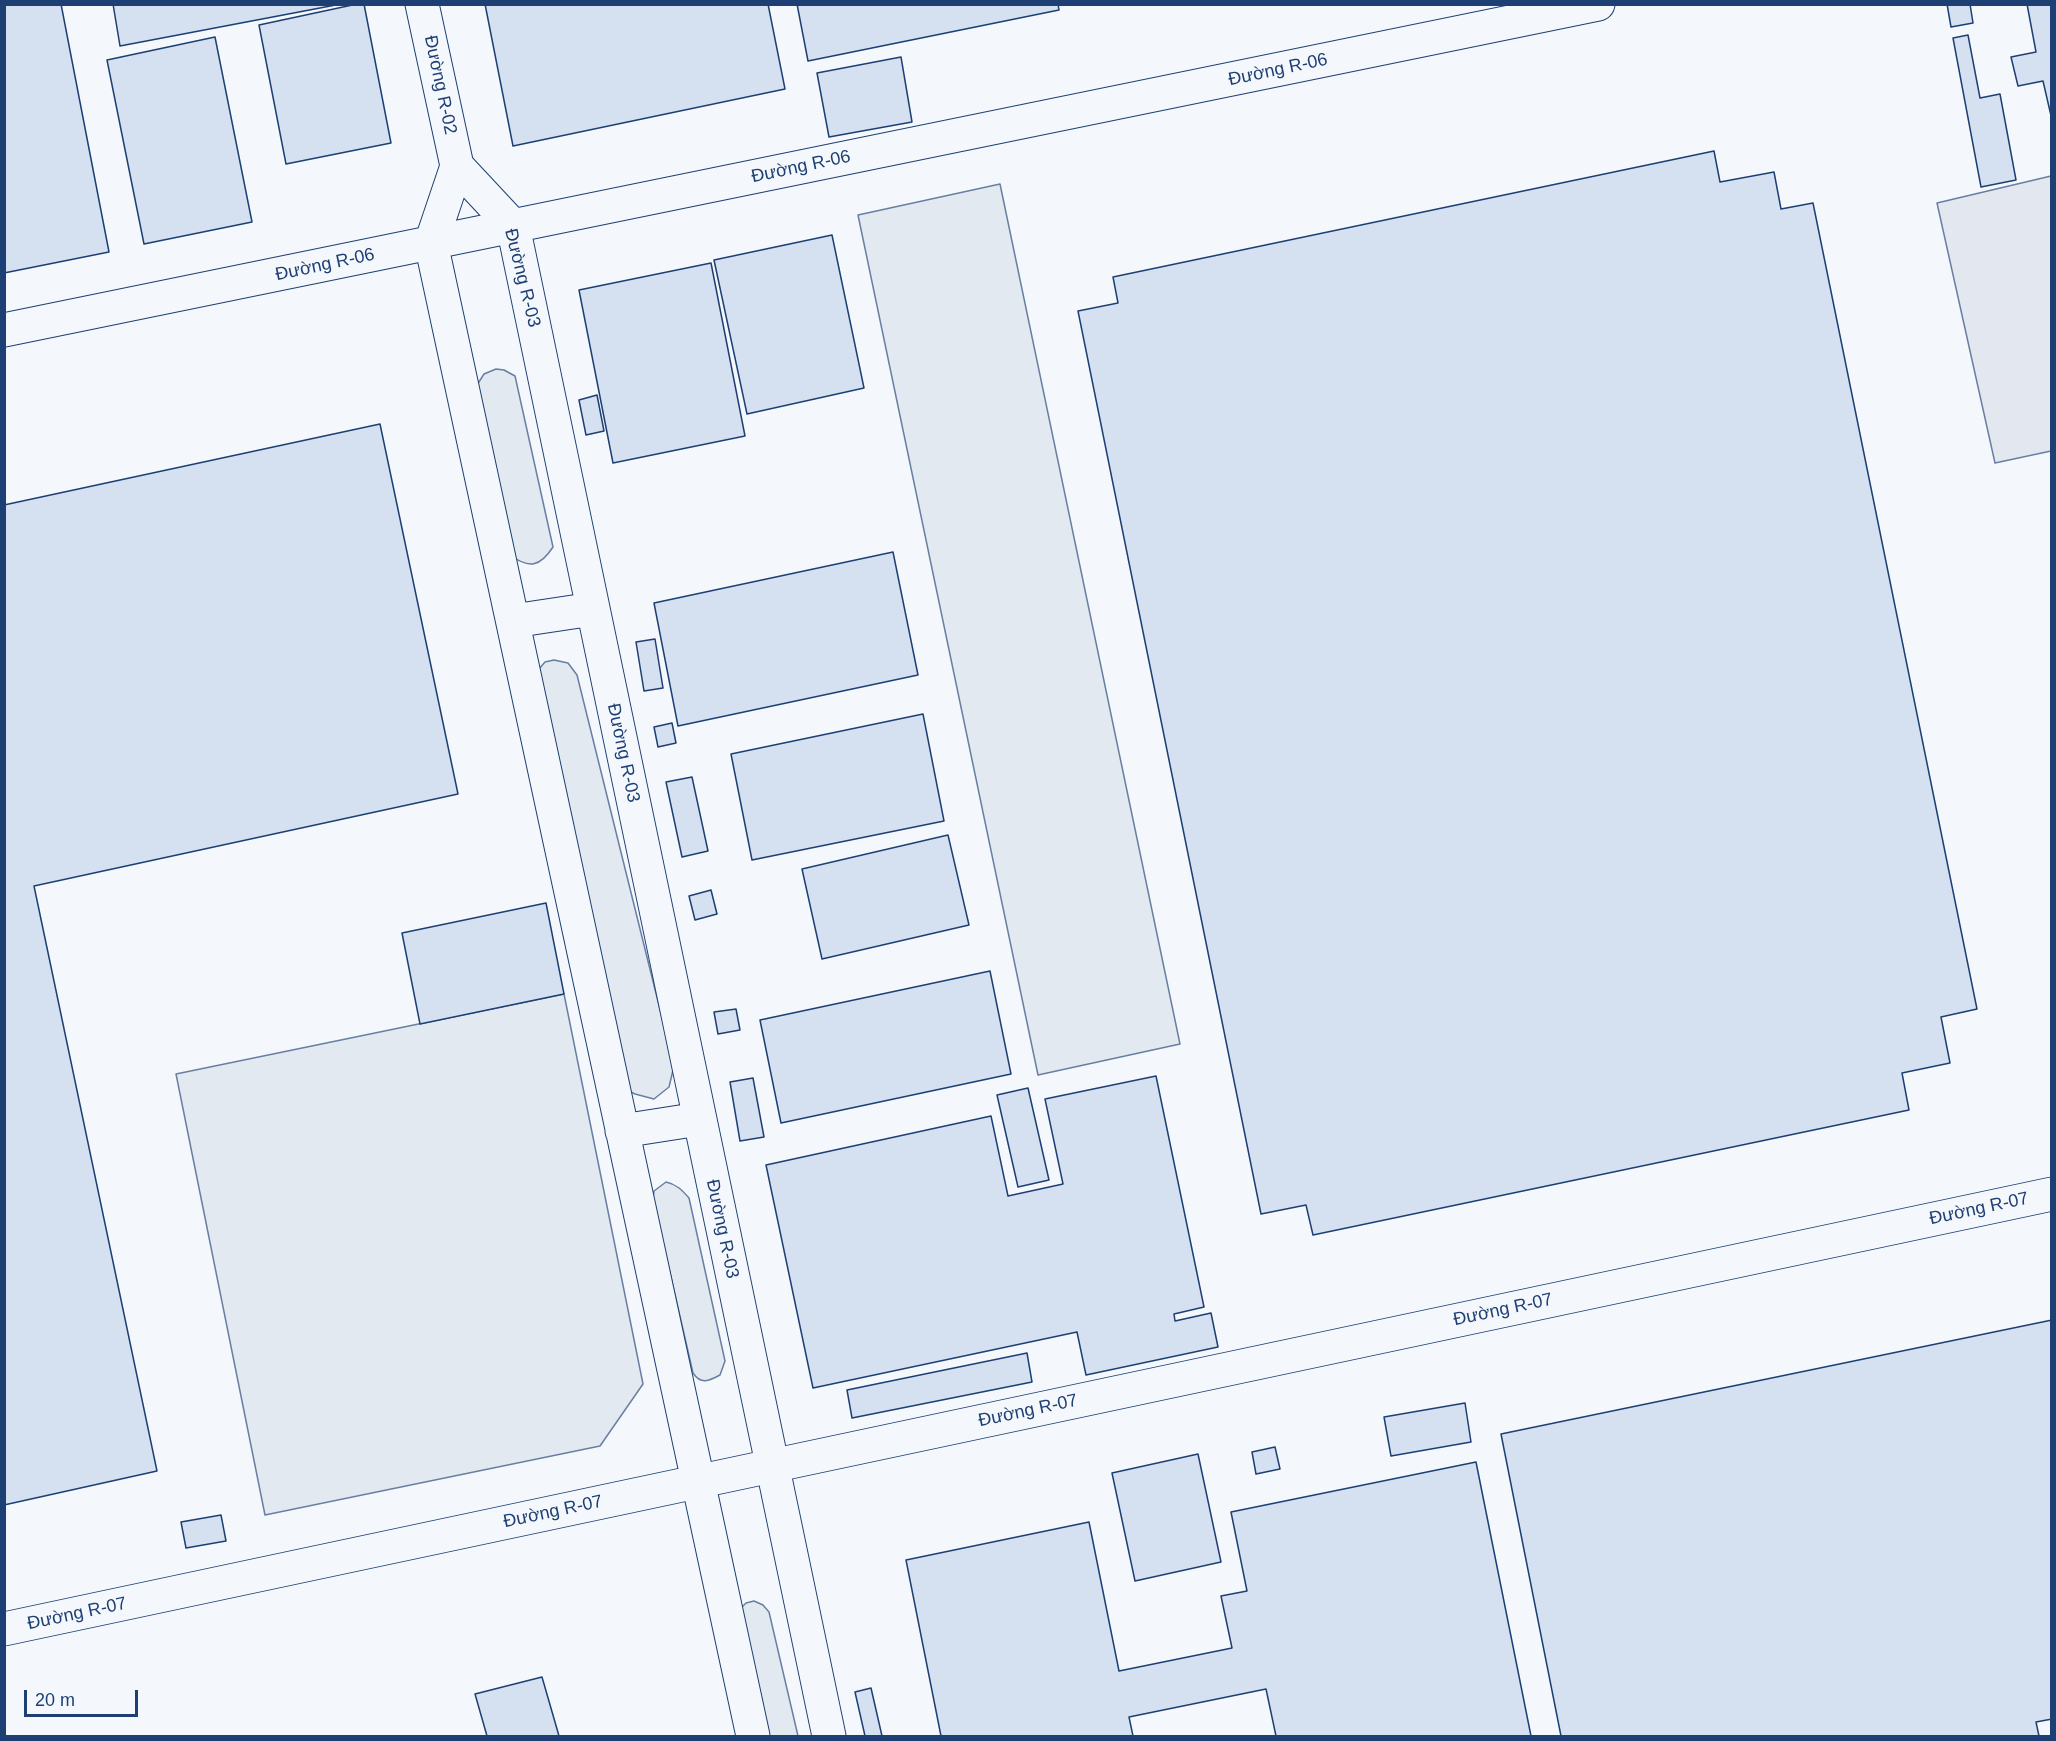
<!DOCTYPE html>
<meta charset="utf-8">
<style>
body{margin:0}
#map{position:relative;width:2056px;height:1741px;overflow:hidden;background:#f4f7fb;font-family:Helvetica,sans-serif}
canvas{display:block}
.frame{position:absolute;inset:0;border:6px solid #1d3f73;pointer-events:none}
.scale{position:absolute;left:24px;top:1690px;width:114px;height:27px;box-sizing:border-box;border:3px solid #1d3f73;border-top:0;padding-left:8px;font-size:18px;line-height:21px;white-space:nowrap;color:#1d3f73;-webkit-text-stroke:4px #f4f7fb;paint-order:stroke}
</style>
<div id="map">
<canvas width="2056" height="1741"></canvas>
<div class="frame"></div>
<div class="scale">20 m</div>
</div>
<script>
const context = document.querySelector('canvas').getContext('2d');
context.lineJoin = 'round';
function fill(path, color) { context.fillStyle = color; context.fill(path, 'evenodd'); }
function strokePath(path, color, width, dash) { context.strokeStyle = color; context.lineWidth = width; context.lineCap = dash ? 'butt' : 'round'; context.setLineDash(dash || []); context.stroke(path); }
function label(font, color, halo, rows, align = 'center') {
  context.font = font + ' Helvetica,sans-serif'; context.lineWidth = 4.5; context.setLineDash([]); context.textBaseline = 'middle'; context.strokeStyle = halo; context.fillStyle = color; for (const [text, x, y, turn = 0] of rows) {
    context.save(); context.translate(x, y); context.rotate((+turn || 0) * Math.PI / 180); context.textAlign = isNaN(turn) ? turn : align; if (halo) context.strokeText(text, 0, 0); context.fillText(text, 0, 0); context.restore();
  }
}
const green = new Path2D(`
 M1000 184 1180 1044 1038 1075 858 215Z
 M496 369 504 370 515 376 553 547C540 567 529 569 510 555L477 385 484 374Z
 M554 660 568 663 577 675 674 1066 669 1087 654 1099 635 1094 625 1089 539 669 545 662Z
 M564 994 643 1384 600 1446 265 1515 176 1074Z
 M666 1182C676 1184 682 1190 689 1198L725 1361 720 1375C709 1381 701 1385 693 1373L653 1199 654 1191Z
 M754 1601 763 1605 769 1612 798 1736H762L740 1609 746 1603Z`);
fill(green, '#e3e9f0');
strokePath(green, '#687fa3', 1.5);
const parking = new Path2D(`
 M2051 176V451L1995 463 1937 203Z`);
fill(parking, '#e3e8f0');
strokePath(parking, '#687fa3', 1.5);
const building = new Path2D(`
 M4 4H61L109 252 4 273Z
 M113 4H341L120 46Z
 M357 4H364L391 143 286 164 259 25Z
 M485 4H768L785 89 513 146Z
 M797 4H1058L1059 10 808 61Z
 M1947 4H1970L1973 23 1951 27Z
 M2027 4H2052V120L2043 81 2018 86 2011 57 2036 52Z
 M1968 35 1980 98 2000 94 2016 180 1981 187 1953 38Z
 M215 37 252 222 144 244 107 60Z
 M901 57 912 122 829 137 817 73Z
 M1714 151 1720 182 1774 172 1781 209 1813 203 1977 1009 1941 1017 1950 1063 1902 1073 1909 1110 1313 1235 1306 1205 1261 1214 1078 311 1118 303 1113 277Z
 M832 235 864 388 747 414 714 260Z
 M711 263 745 436 613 463 579 290Z
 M597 395 604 431 586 435 579 400Z
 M380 424 458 794 34 886 157 1471 4 1505V505Z
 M893 552 918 675 678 726 654 603Z
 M655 639 663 688 644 691 636 642Z
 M923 714 944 821 752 860 731 754Z
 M672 723 676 743 658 747 654 727Z
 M692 777 708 851 682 857 666 782Z
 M948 835 969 925 822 959 802 869Z
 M711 890 717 914 695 920 689 896Z
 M546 903 564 994 420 1024 402 933Z
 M990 971 1011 1074 781 1123 760 1020Z
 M736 1009 740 1030 718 1034 714 1012Z
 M1156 1076 1204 1307 1174 1314 1175 1321 1211 1313 1218 1347 1086 1375 1077 1332 813 1388 766 1165 991 1116 1008 1196 1063 1184 1045 1099Z
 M753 1078 764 1137 740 1141 730 1082Z
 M1028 1088 1049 1180 1018 1187 997 1095Z
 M2052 1320V1719L2036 1722 2039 1736H1561L1501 1434Z
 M1027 1353 1032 1382 852 1418 847 1390Z
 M1465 1403 1471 1442 1391 1456 1384 1417Z
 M1275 1447 1280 1469 1256 1474 1252 1452Z
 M1198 1454 1221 1562 1135 1581 1112 1473Z
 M1476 1462 1531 1736H1276L1266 1689 1129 1717 1133 1736H941L906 1560 1089 1522 1119 1671 1232 1648 1221 1596 1247 1591 1231 1512Z
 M221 1515 226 1541 186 1548 181 1522Z
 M542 1677 559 1736H487L475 1694Z
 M871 1688 882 1736H865L855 1692Z`);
fill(building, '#d5e0f0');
strokePath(building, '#1d3f73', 1.5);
const minor = new Path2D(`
 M422 4 457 166
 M457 166 513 226 829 1736
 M457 166 431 243 753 1736
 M4 330 1598 4
 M513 621 593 609
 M622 1131 699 1119
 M4 1629 2052 1194`);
strokePath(minor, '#1d3f73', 35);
strokePath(minor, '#f4f7fb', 33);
label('18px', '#1d3f73', '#f4f7fb', [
 ["Đường R-06",1278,70,-12],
 ["Đường R-02",440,85,78],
 ["Đường R-06",801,167,-12],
 ["Đường R-06",325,265,-12],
 ["Đường R-03",522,278,76],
 ["Đường R-03",623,753,78],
 ["Đường R-07",1979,1209,-12],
 ["Đường R-03",722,1229,78],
 ["Đường R-07",1503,1310,-12],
 ["Đường R-07",1028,1411,-12],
 ["Đường R-07",553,1512,-12],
 ["Đường R-07",77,1614,-12]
]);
</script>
